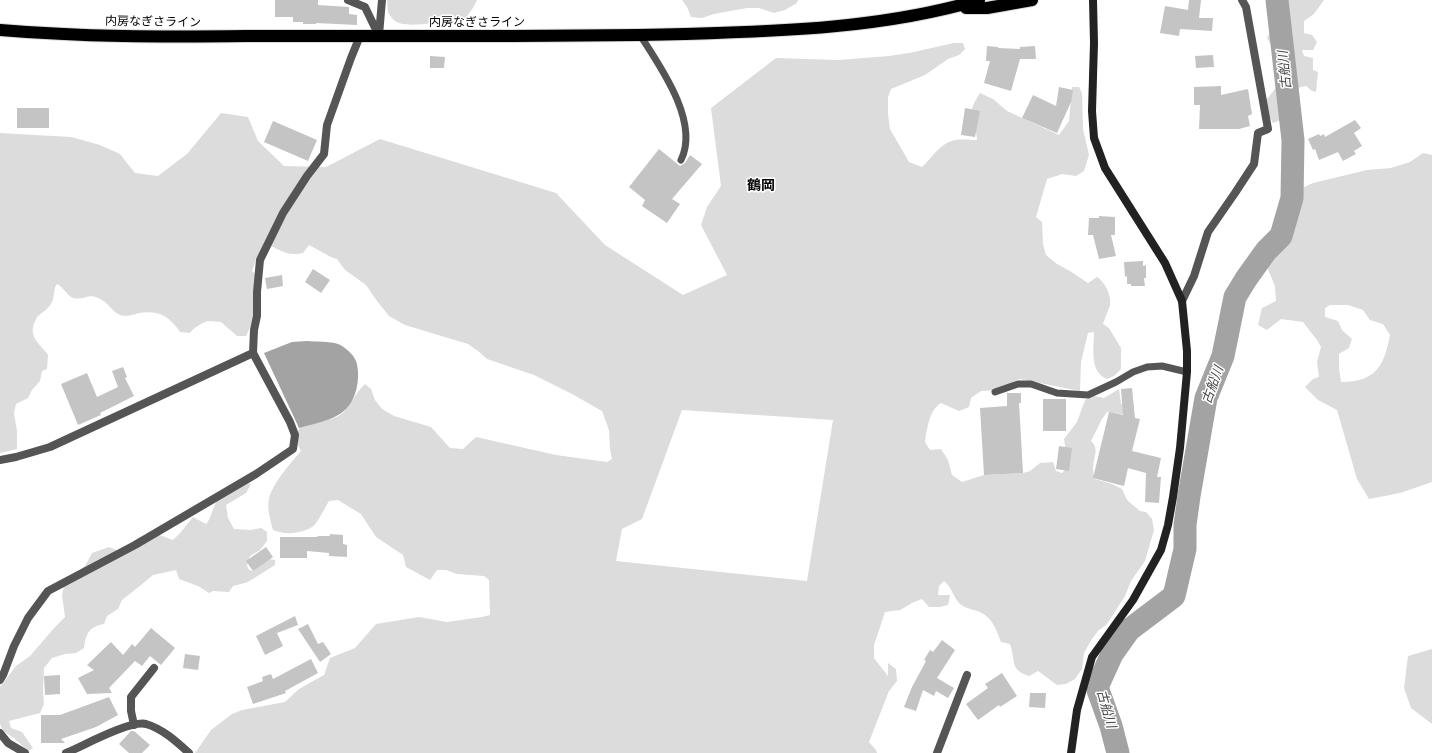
<!DOCTYPE html>
<meta charset="utf-8">
<style>
body{margin:0}
canvas{display:block;background:#fff}
</style>
<canvas width="1432" height="753"></canvas>
<script>
const context = document.querySelector('canvas').getContext('2d');
context.lineJoin = 'round';
function fill(path, color) { context.fillStyle = color; context.fill(path, 'evenodd'); }
function strokePath(path, color, width, dash) { context.strokeStyle = color; context.lineWidth = width; context.lineCap = dash ? 'butt' : 'round'; context.setLineDash(dash || []); context.stroke(path); }
function label(font, color, halo, rows, align = 'center') {
  context.font = font + ' Cabin,"Noto Sans JP",sans-serif'; context.lineWidth = 3; context.setLineDash([]); context.textBaseline = 'middle'; context.strokeStyle = halo; context.fillStyle = color; for (const [text, x, y, turn = 0] of rows) {
    context.save(); context.translate(x, y); context.rotate((+turn || 0) * Math.PI / 180); context.textAlign = isNaN(turn) ? turn : align; if (halo) context.strokeText(text, 0, 0); context.fillText(text, 0, 0); context.restore();
  }
}
fill(new Path2D(`
 M387 0H477L473 8 465 19C450 20 408 29 397 22 394 21 389 15 388 12 387 9 388 4 387 0Z
 M682 0H798L797 3 785 10 774 13 759 8H747L714 14 702 18 691 17 687 7Z
 M1276 0H1324L1314 14 1304 21V33L1312 35 1317 42 1313 50H1302L1304 56 1313 58V70L1318 72 1316 92 1312 91 1306 86 1288 90 1281 94 1284 106 1283 119 1273 123 1267 113 1266 100 1280 83 1278 57 1267 38 1280 14Z
 M954 43H963L965 49 959 55 948 59 925 75 891 89 888 97V114L890 129 909 162 922 167C932 158 940 143 955 140 962 139 970 140 977 140 977 133 974 128 972 121 969 110 975 101 980 93L993 99 1007 111 1059 135 1069 121 1072 87H1079L1082 93 1083 129 1089 155 1084 171 1076 176 1062 174 1047 179 1036 217 1042 222 1043 244 1046 255 1057 264 1070 271 1088 283 1097 277C1105 282 1112 296 1110 305 1108 311 1105 318 1103 324L1109 328 1121 348V369L1114 376 1107 379C1089 372 1094 347 1094 332L1088 333 1081 362 1080 391 1019 379 997 390 981 391 971 398 969 407 959 411 941 403C929 410 927 429 925 442L930 450 941 449 948 460 952 475 962 482 984 475 1023 473 1030 471 1040 463 1053 462 1056 471 1062 473 1068 466 1064 439 1077 422 1085 400 1094 396 1104 398 1119 389 1121 404 1127 408 1132 416 1107 412 1102 419 1091 441C1100 449 1093 459 1093 469 1093 473 1094 476 1095 479L1112 484 1122 489 1127 500 1140 511 1146 512 1152 519 1154 530 1145 561 1131 581 1125 596 1107 624 1098 631 1092 639 1084 653 1082 669 1075 679 1066 684 1057 685 1038 671 1029 676C1009 670 1016 660 1010 644L1001 642C996 629 992 616 977 611 971 609 965 608 960 604 953 597 952 587 944 581L939 586 938 595H950L948 605 940 607H929L922 599 914 602 900 610 885 612 874 645V658L888 676V663L896 669 897 681 889 691 869 742 876 750 877 753H195L211 730 232 714 242 710 285 702 299 689 324 675 330 658 355 648 376 624 419 617 447 622 482 617 490 615 489 580 484 576 457 574 446 570H437L430 580 406 567 403 555 376 537 361 514 338 500 329 501C325 507 318 523 312 527 301 534 284 535 273 530 270 519 266 506 270 495 276 479 290 464 301 451 295 440 295 436 301 425 312 423 331 421 340 415 350 409 355 392 365 384L371 389 375 400 382 409 394 416 431 427 450 448 463 449 476 437 556 455 607 462 612 459 610 449 609 430 602 411 572 394 534 375 487 359 478 351 468 344 405 325 389 316 377 301 366 285 345 270 337 259 331 257 309 245 303 253C289 256 280 251 268 244L256 259 252 271 257 275C256 296 257 317 246 336H237L221 322C217 322 212 321 208 321 203 322 192 329 190 333L180 332C169 316 159 310 139 313 135 314 129 316 124 316 115 315 111 307 105 302 89 290 86 301 73 298 69 297 63 287 57 284 53 289 55 296 52 302 49 309 42 312 37 317 36 319 35 322 34 323 29 339 40 343 48 355L47 369 42 371 40 381 32 390 28 398 16 404 14 413 17 431V449L0 453V133L71 137 100 145 120 154 135 173 158 176 187 154 221 113 248 117 258 141 284 166 326 167 380 139 556 193 605 245 683 295 727 275 701 225 707 207 721 186 711 108 776 58 839 60 889 56 909 53ZM682 410 833 420 807 581 616 561 622 529 642 519Z
 M1423 153 1432 155V482L1400 493 1369 499 1357 479 1337 410 1318 400 1305 387 1313 379 1319 377 1317 362 1321 347 1317 340 1303 322 1281 319 1267 330 1258 325 1262 308 1276 301 1275 286 1267 267 1264 249 1274 227 1285 219 1295 201 1296 191 1313 183 1367 170 1391 168 1410 162ZM1330 305H1348L1363 310 1370 320 1383 324 1390 335C1384 366 1376 382 1341 382L1339 368V354L1349 348 1352 339 1342 330 1338 321 1325 317V308Z
 M245 482 251 484 246 493 226 505 228 518 234 529 251 530 261 528 267 532V541L260 550 250 556 247 566 249 570 253 571 268 559 275 560V565L248 582 233 586 229 592 213 591 209 593 198 586 179 579 176 570 153 575 141 585 122 600 118 609 107 616 104 624C89 627 86 633 84 648L76 653 65 654 52 658 44 668 43 690 44 704 40 713 9 721 11 728 22 732 33 748 28 751 14 738 3 731 0 724V687L16 666 30 656 55 627 65 617 62 595 65 581 85 566 92 553 109 547 119 551 138 538 154 533 173 540 180 533 193 517 206 524C211 518 211 513 214 507 219 493 233 489 245 482Z
 M1432 649V724L1411 708 1404 688 1408 656Z`), '#dcdcdc');
fill(new Path2D(`
 M307 341C316 342 329 341 338 344 344 346 354 355 356 361 361 375 357 400 345 410 333 421 315 423 299 428L264 353 292 342Z`), '#a3a3a3');
strokePath(new Path2D(`
 M1118 753 1111 726 1098 690V685L1112 654 1129 630 1174 596 1185 549V525L1189 496 1206 398 1223 356 1235 297 1246 279 1266 251 1281 236 1292 198 1293 140 1277 0`), '#a3a3a3', 23);
fill(new Path2D(`
 M275 0H318V5L349 7V14L357 15V25L316 23V24H303V22H293V17H275Z
 M1189 0H1201L1199 18H1213L1212 31 1180 29 1179 36 1160 33 1165 6 1188 10Z
 M987 46 998 47V48L1020 49V47L1035 46 1036 59H1020L1011 91 984 83 990 61H986Z
 M1213 55 1214 67 1196 68 1195 56Z
 M430 56 445 57 444 68H430Z
 M1221 86V95L1248 89 1252 114 1248 116 1250 126 1239 129H1199L1200 105H1194V87Z
 M1059 87 1073 90 1071 102 1057 133 1022 118 1033 95 1056 106Z
 M17 108H49V128H17Z
 M965 108 980 111 975 137 961 135Z
 M1355 120 1361 128 1354 133 1362 146 1354 151 1356 154 1343 161 1338 152 1319 160 1315 149 1313 150 1308 139 1319 134 1320 136 1324 134 1325 137Z
 M273 121 317 140 308 161 264 142Z
 M659 149 680 166 685 163 690 155 702 164 672 199 680 204 667 223 642 206 645 200 629 187Z
 M1099 216 1115 217V235H1111L1116 256 1099 259 1093 235H1088L1089 218H1099Z
 M1143 261V266L1146 265V278H1144L1145 286H1131V284H1127V276L1125 277 1124 262Z
 M313 269 330 280 321 293 305 282Z
 M282 275 283 286 267 289 265 278Z
 M123 367 127 377 125 378 134 396 100 413 101 415 78 425 61 384 87 373 97 397 118 387 112 371Z
 M1132 388 1135 418 1140 419 1132 451 1161 458 1157 477H1161L1159 503 1145 502 1146 473 1128 468 1124 486 1093 478 1109 412 1123 415 1121 389Z
 M1007 393H1021V403H1019L1023 473 984 475 980 408 1007 406Z
 M1043 399H1066V431H1043Z
 M1059 446 1072 448 1069 471 1056 469Z
 M330 534 343 535V544L347 545V557L329 556V553L307 551V558H280V537H317L318 536H330Z
 M266 547 273 557 253 571 246 561Z
 M295 616 298 625 277 633 283 646 265 655 256 636Z
 M308 624 318 644 323 642 331 654 320 662 298 629Z
 M151 628 175 648 161 665 150 656 142 666 135 661 109 688 112 693 87 694 78 678 94 670 87 665 111 642 123 655 132 644 135 647Z
 M942 640 955 650 937 678 954 688 948 698 936 691 934 696 923 690 916 711 904 707 912 687 926 661 924 660 930 650 933 652Z
 M185 654 200 656 198 670 183 668Z
 M311 659 318 673 285 691 286 693 253 704 247 687 263 681 262 677 271 674 273 679Z
 M1002 673 1017 696 1000 707 999 705 978 720 966 704 988 688 985 684Z
 M60 675V694L45 695 44 676Z
 M1030 693H1046L1045 708 1029 707Z
 M109 697 118 715 96 727 61 739 65 743H41V715H60Z
 M131 731H134L150 745 142 753H129L119 744Z`), '#c4c4c4');
const highway = new Path2D(`
 M966 8H987L1032 0
 M0 30C82 37 164 37 246 36 309 36 371 36 434 36 518 36 602 36 685 34 784 31 884 28 979 0`);
strokePath(highway, '#dbdbdb', 14);
strokePath(new Path2D(`
 M640 35C660 66 700 122 681 160
 M995 392 1018 384H1031L1057 393 1088 395 1116 382 1133 372 1147 367 1162 366 1187 372`), '#555', 7);
strokePath(new Path2D(`
 M348 0 365 7 379 36
 M379 35 382 0
 M1182 301 1194 276 1208 232 1235 193 1254 164 1258 133 1268 129 1246 7 1242 0
 M0 460 16 457 50 447 253 353
 M0 680 3 675 14 646 28 618 48 591 135 545 256 474 293 449 295 435 290 422 253 353 254 330 257 316V292L260 260 283 213 307 176 324 154 327 125 351 58 360 36
 M134 725 131 711V697L154 668
 M0 733 8 743 25 753
 M66 753C83 746 130 720 146 724 163 729 177 742 189 753
 M937 753 967 675`), '#555', 8);
strokePath(new Path2D(`
 M1071 753 1077 710 1092 657 1133 600 1161 550 1168 525 1173 497 1180 448 1187 372V351L1182 301 1165 263 1105 168 1094 138 1092 111 1094 43 1093 0`), '#222', 8);
strokePath(highway, '#000', 12);
label('12px', '#000', '#fff', [
 ["内房なぎさライン",153,22,1],
 ["内房なぎさライン",477,22]
]);
label('italic 13px', '#444', '#fff', [
 ["古船川",1285,70,-96],
 ["古船川",1213,385,-70],
 ["古船川",1106,709,74]
]);
label('bold 14px', '#000', '#fff', [
 ["鶴岡",761,186]
]);
</script>
